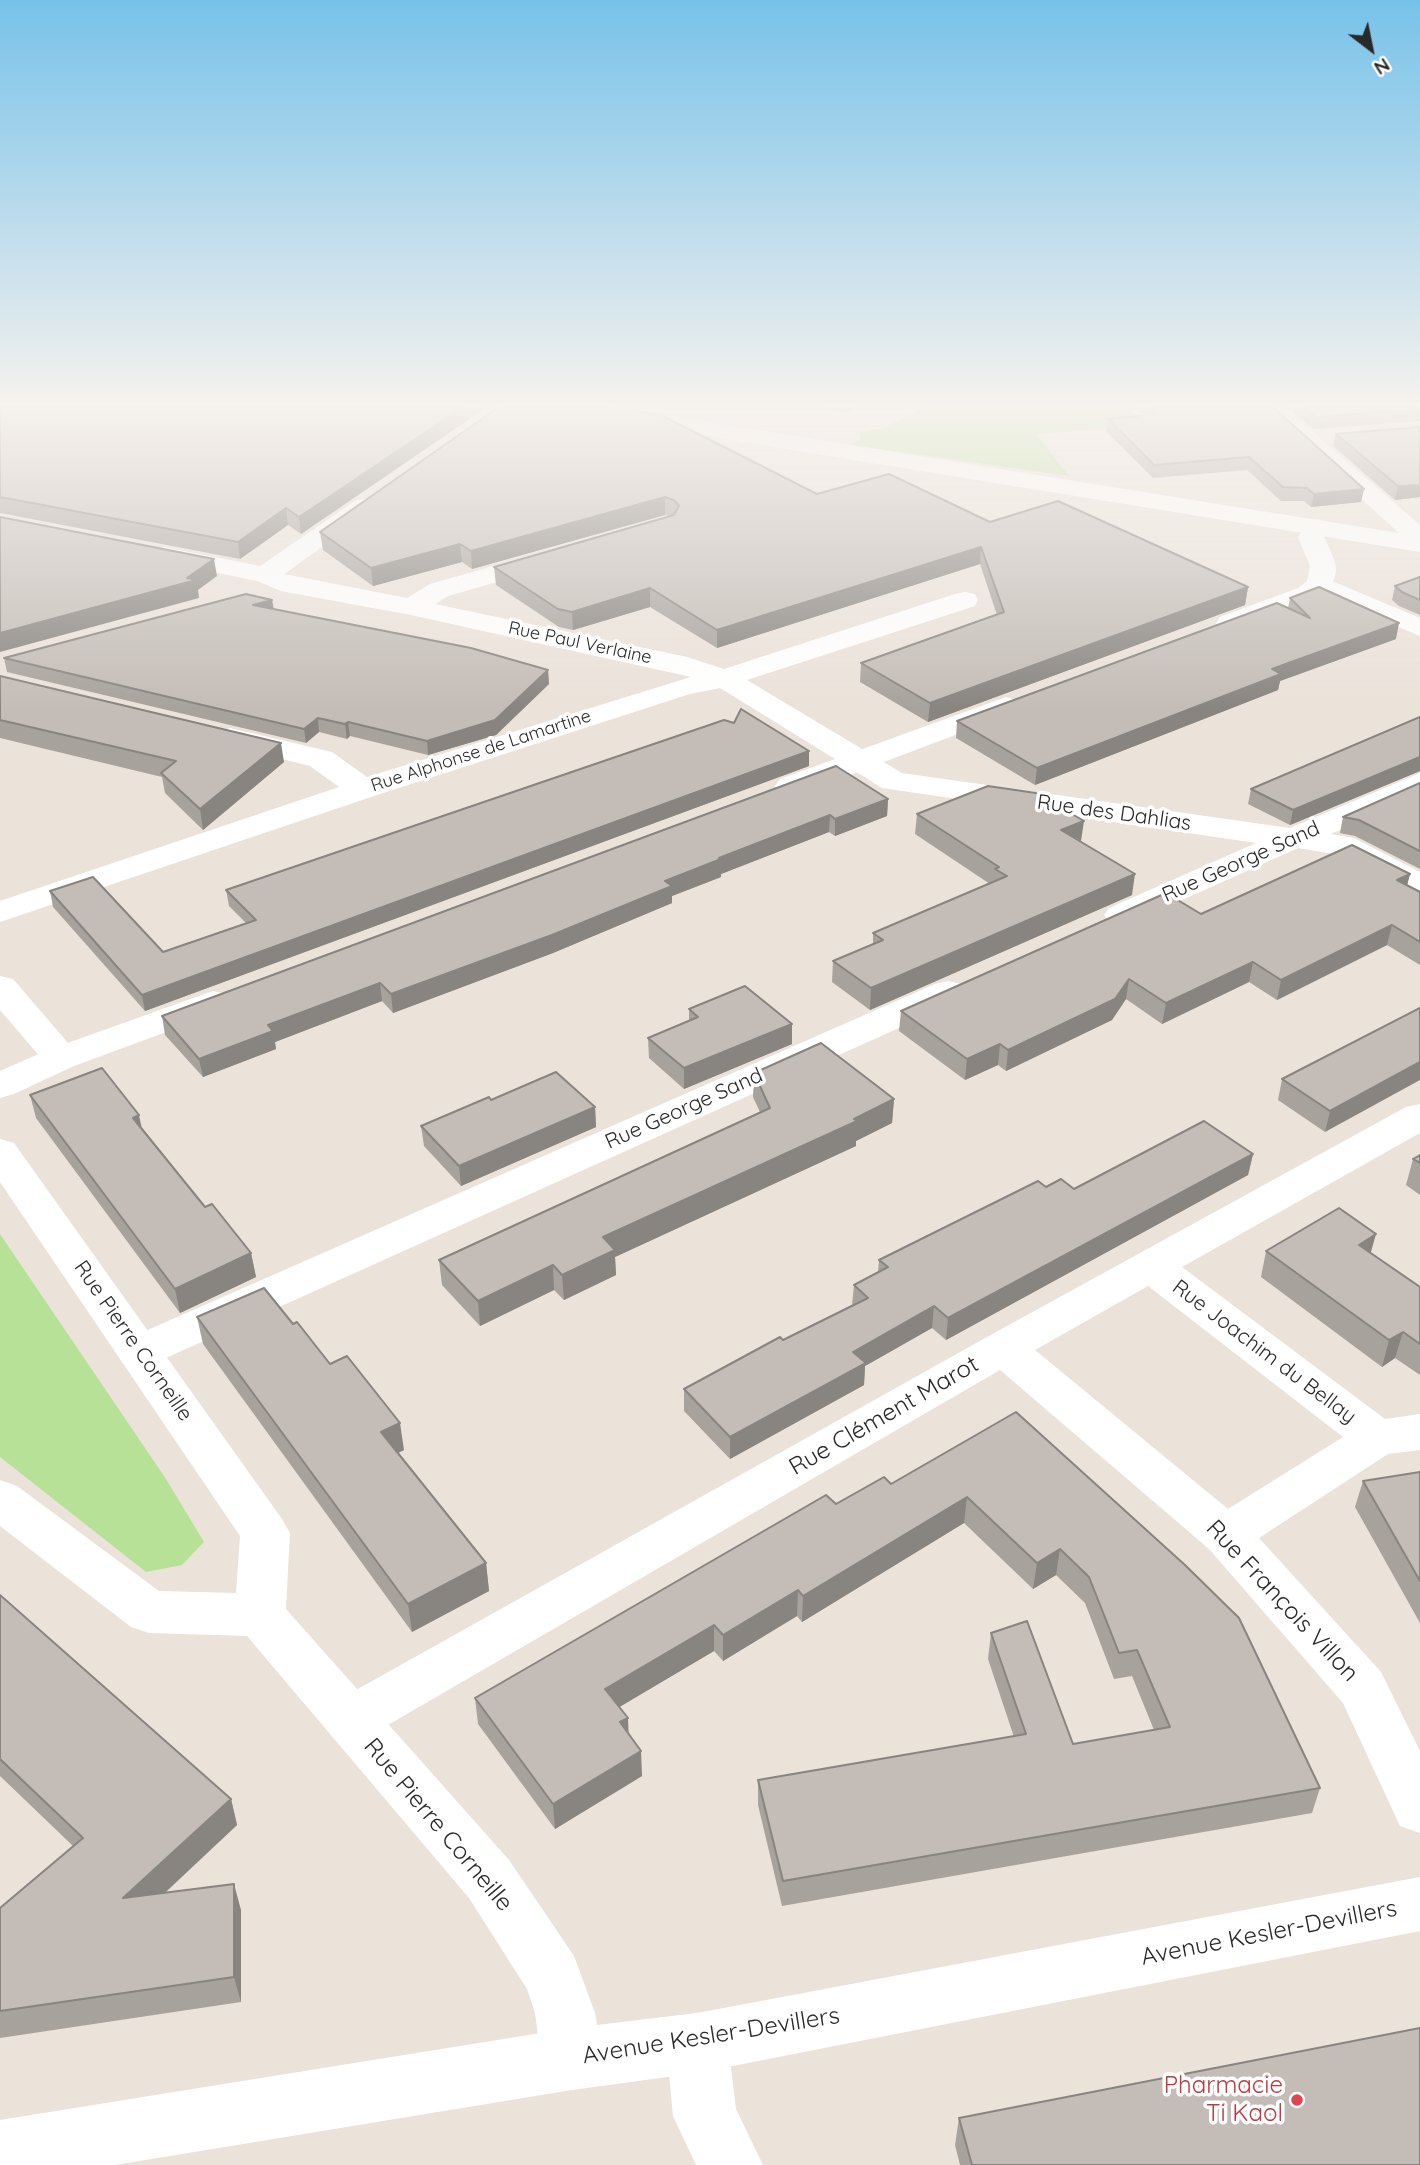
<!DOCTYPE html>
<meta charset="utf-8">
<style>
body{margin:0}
#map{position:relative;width:1420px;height:2165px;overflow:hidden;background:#ebe2da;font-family:Quicksand,sans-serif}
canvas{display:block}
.north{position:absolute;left:1336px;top:14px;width:70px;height:70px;-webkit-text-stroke:5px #fff;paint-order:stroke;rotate:148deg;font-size:19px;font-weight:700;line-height:28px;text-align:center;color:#292929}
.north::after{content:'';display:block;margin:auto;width:24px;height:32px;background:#292929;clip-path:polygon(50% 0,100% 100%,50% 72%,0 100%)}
</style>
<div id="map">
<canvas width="1420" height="2165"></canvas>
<div class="north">N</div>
</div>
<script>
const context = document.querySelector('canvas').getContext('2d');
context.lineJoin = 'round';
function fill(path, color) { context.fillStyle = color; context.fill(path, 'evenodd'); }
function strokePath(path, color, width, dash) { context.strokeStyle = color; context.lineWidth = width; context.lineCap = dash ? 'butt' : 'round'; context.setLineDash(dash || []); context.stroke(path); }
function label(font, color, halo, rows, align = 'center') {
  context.font = font + ' Quicksand,sans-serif'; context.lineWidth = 7; context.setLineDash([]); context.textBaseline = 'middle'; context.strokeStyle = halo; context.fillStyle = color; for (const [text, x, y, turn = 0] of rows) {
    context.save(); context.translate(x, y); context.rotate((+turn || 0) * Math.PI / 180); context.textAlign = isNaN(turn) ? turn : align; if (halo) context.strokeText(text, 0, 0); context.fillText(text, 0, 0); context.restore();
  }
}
fill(new Path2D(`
 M925 407H1127L1145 426 1036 434 1069 476 850 445 861 439 858 433 884 428Z
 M0 1234 166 1479 204 1542 182 1565 146 1572 0 1457Z`), '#b7e197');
fill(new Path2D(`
 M560 407H613L1399 533 1260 407H1284L1420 525V552L571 414 563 412Z
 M364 499 373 501 376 506 373 511 284 574 407 598 430 584 544 552 553 554 557 560 553 566 448 596 435 604 687 657 724 669 955 594 965 592 975 594 978 600 975 606 747 680 902 773 1290 828 1420 773V794L1331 834 1354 838 1420 872V895L1408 892 1334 854 1298 848 1133 922 1121 925 1109 922 1104 915 1109 908 1256 843 882 788 720 688 690 694 374 796 0 922V901L339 787 310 766 219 743 215 737 219 731 230 728 332 752 367 777 691 677 411 615 281 591 257 581 155 560 151 555 155 550 164 547 260 566 355 501Z
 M1320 576 1420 618V636L1311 590 1307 584 1311 578Z
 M0 976 13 979 74 1050 80 1058 74 1066 61 1069 48 1066 0 1010Z
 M948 981 961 984 966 992 961 1000 157 1362 141 1367 125 1362 119 1351 125 1340 935 984Z
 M1420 1104V1133L1182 1267 1385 1419 1420 1414V1450L1388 1454 1259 1538 1381 1672 1420 1751V1833L1400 1826 1343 1703 1209 1549 1000 1370 369 1736 350 1743 331 1736 323 1720 331 1704 987 1337 1406 1107ZM1148 1286 1343 1437 1228 1509 1035 1350Z
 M697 2013 719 2022 728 2043 736 2109 763 2165H696L673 2116 666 2043 675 2022Z`), '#fff');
fill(new Path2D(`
 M1317 519 1326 522 1330 527 1324 537C1328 546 1335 558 1336 568 1337 604 1268 618 1240 629L1230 631 1220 629 1216 623 1220 617 1298 588 1307 581 1310 566 1298 537 1308 522Z
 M1006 697 1016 700 1021 706 1016 712 802 793 791 795 780 793 775 786 780 779Z
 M213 991 226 994 231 1002 226 1010 74 1066 14 1094 0 1098V1071L48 1050Z
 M0 1139 14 1143 282 1519 290 1533 286 1609 509 1860 574 1956 595 2013 603 2059 594 2081 572 2090 550 2081 541 2059 535 2013 527 1989 469 1898 247 1636 149 1633 131 1627 0 1526V1480L17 1486 159 1591 236 1593 240 1536 0 1182Z`), '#fff');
fill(new Path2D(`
 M1420 1877V1931L697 2073 572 2090 115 2165H0V2120L572 2028 697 2013Z`), '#fff');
fill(new Path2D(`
 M0 407H487L301 534 288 525 240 559 0 513Z
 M499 407 817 494 990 522 1248 587 1245 605 928 722 860 682 861 663 997 615 980 564 717 648 650 607 573 630 559 627 496 585 494 567 670 516 665 515 472 569 462 562 373 586 323 550 320 532Z
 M821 407H856L847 413Z
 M1136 407H1273L1364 489 1361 502 1311 507 1304 501H1281L1247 470 1153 478 1106 431 1108 419 1144 415Z
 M1287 407H1420V421L1314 429Z
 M1420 427V497L1395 500 1333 446 1336 434Z
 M1420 577V615L1399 606 1392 600 1395 586Z
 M1290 598 1396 639 1280 681 1278 690 1035 785 956 738 957 721 1288 608Z
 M272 600 274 609 548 670 549 684 496 735 428 755 350 736 347 739 319 732 306 743 7 672 4 658Z
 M0 676 284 762 203 830 165 793 162 777 0 738Z
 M1420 717V771L1290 825 1248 804 1251 789Z
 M809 751V766L145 1011 53 907 50 891 163 952 246 923 229 906 226 890Z
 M836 766 888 799 887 816 835 836 829 832 721 874V877L672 896V903L553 953 393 1013 382 1001 275 1042 276 1049 203 1077 165 1035 162 1016Z
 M1420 783V869L1355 836 1340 833 1343 817Z
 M917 814 1081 841 1132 895 870 1010 832 982 833 961 873 944V933L990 884 915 834Z
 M1410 874 1407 885 1420 892V965L1387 945 1277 1000 1249 982 1162 1024 1126 999 1112 1020 1006 1071 998 1065 965 1080 899 1031 901 1011 1201 914Z
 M1420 1008 1325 1132 1278 1100 1282 1079Z
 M689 1009 792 1024V1044L684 1089 649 1058 648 1038 689 1021Z
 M754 1073 894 1099 892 1123 856 1141V1146L615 1257 616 1275 564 1300 554 1290 480 1326 442 1285 439 1260 760 1112 753 1097Z
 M30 1095 142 1128 205 1207 251 1253 256 1277 180 1313 36 1118Z
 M491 1100 595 1107 596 1127 461 1186 424 1146 421 1126Z
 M1253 1154 1248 1175 946 1340 932 1328 865 1366 864 1385 730 1459 684 1411V1389L852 1305 854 1285 878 1272 879 1260 1046 1187 1074 1189Z
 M1420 1155V1195L1406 1185 1413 1159Z
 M1266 1251 1371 1253 1420 1287V1375L1395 1358 1382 1367 1261 1277Z
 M197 1317 293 1324 404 1450 398 1453 486 1563 489 1591 412 1632 203 1344Z
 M1016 1412 1320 1788 1312 1813 782 1906 758 1805V1780L1014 1737 988 1659 991 1633 1073 1744 1154 1730 1132 1676 1114 1679 1085 1603 1056 1575 1033 1589 964 1523 802 1622 797 1616 723 1661 714 1651 619 1707 642 1776 555 1829 478 1724 475 1698 836 1504 891 1484Z
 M1420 1472V1623L1355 1507 1363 1481Z
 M0 1595 231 1799 237 1825 165 1893 241 1910V2002L0 2038V1908L73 1846 0 1776Z
 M959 2118 1420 2165H960L955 2145Z`), '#a8a29d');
fill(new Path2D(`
 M463 407H487L301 534 299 517Z
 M848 407H856L847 413Z
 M1420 485V497L1395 500 1398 486Z
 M1364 489 1361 502 1311 507 1314 494Z
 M665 497V515L472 569 471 551Z
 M286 508 288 525 240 559 238 542Z
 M460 544 462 562 373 586 371 568Z
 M981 547 980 564 717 648V630Z
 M214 559 217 576 198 590 199 598 0 652V633L187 578Z
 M1248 587 1245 605 928 722 930 703Z
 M650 588V607L573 630 572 612Z
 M272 600 274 613 253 605Z
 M1399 623 1396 639 1280 681 1278 690 1035 785 1037 768 1272 669Z
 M548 670 549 684 496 735 428 755 427 741Z
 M318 718 319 732 306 743 304 729Z
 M348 722 350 736 347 739 345 724Z
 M281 743 284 762 203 830 200 809Z
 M809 751V766L145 1011 142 995Z
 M1420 757V771L1290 825 1293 810Z
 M888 799 887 816 835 836V819Z
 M830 815 829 832 721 874V877L672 896V903L553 953 393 1013 391 994 719 858Z
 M1084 821 1081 841 1061 830Z
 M1135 874 1132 895 870 1010 871 988Z
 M1410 874 1405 893 1397 880Z
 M1392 925 1387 945 1277 1000 1281 980Z
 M1253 962 1249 982 1162 1024 1166 1003Z
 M1129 979 1126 999 1112 1020 1006 1071 1008 1050Z
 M380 983 382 1001 275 1042 276 1049 203 1077 199 1059 268 1025Z
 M792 1024V1044L684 1089V1068Z
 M1000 1044 998 1065 965 1080 967 1059Z
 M1420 1062V1080L1325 1132 1330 1111Z
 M894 1099 892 1123 856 1141V1146L615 1257 616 1275 564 1300 562 1275 603 1237Z
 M595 1107 596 1127 461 1186 459 1166Z
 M139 1115 144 1139 133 1118Z
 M1253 1154 1248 1175 946 1340 948 1318Z
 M1376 1234 1369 1259 1359 1245Z
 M251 1253 256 1277 180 1313 175 1289Z
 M553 1265 554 1290 480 1326 478 1301Z
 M934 1306 932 1328 865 1366 864 1385 730 1459V1437L853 1352Z
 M1403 1332 1395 1358 1382 1367 1389 1340Z
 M400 1423 404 1450 385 1459 381 1432Z
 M967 1497 964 1523 802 1622 803 1596Z
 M1060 1549 1056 1575 1033 1589 1037 1563Z
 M486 1563 489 1591 412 1632 408 1604Z
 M798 1590 797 1616 723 1661V1635Z
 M714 1625V1651L606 1715 605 1689Z
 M628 1718 629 1744 620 1722Z
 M641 1751 642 1776 555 1829 553 1804Z
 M231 1799 237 1825 131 1924 123 1898Z
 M234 1884 241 1910V2002L234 1977Z`), '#888480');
const building = new Path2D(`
 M0 407H463L299 517 286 508 238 542 0 497Z
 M499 407H612L661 415 817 494 889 474 990 522 1058 501 1248 587 930 703 861 663 1004 612 981 547 717 630 650 588 572 612 558 609 494 567 674 515 679 506 674 500 665 497 471 551 460 544 371 568 320 532Z
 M1150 407H1273L1364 489 1314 494 1307 488 1283 487 1249 457 1154 465 1108 419 1157 414Z
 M1304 407H1420V409L1316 417Z
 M1420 427V485L1398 486 1336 434Z
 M0 517 214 559 187 578 196 580 0 633Z
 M1420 577V600L1402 592 1395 586Z
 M1319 587 1399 623 1272 669 1281 674 1037 768 957 721 1277 603 1310 618 1290 598Z
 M246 594 272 600 253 605 471 648 548 670 495 720 427 741 348 722 345 724 318 718 304 729 4 658Z
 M0 676 281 743 200 809 161 773 176 761 0 720Z
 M741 709 809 751 142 995 50 891 93 877 163 952 256 920 226 890 724 720 734 723Z
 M1420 717V757L1293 810 1251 789Z
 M836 766 888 799 835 819 830 815 719 858 721 859 665 881 672 886 552 935 391 994 380 983 268 1025 273 1031 199 1059 162 1016Z
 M1420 783V851L1359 820 1343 817Z
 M988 786 1036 793 1084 821 1061 830 1135 874 871 988 833 961 883 940 873 933 1007 876 995 869 999 867 917 814Z
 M1352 845 1410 874 1397 880 1420 892V942L1392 925 1281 980 1253 962 1166 1003 1129 979 1115 999 1008 1050 1000 1044 967 1059 901 1011 1166 893 1201 914Z
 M745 986 792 1024 684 1068 648 1038 698 1017 689 1009Z
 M1420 1008V1062L1330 1111 1282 1079Z
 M821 1043 894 1099 854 1119 857 1121 603 1237 615 1250 562 1275 553 1265 478 1301 439 1260 770 1108 754 1073Z
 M102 1068 139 1115 133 1118 205 1207 212 1204 251 1253 175 1289 30 1095Z
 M556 1072 595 1107 459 1166 421 1126 489 1097 491 1100Z
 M1204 1121 1253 1154 948 1318 934 1306 853 1352 866 1363 730 1437 684 1389 780 1337 783 1340 868 1298 854 1285 888 1267 879 1260 1038 1181 1046 1187 1061 1179 1074 1189Z
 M1420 1155V1163L1413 1159Z
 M1339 1208 1376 1234 1359 1245 1420 1287V1344L1403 1332 1389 1340 1266 1251Z
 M264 1288 293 1324 297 1322 330 1364 347 1356 400 1423 381 1432 486 1563 408 1604 197 1317Z
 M1016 1412 1185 1565 1239 1618 1320 1788 783 1881 758 1780 1026 1734 991 1633 1027 1621 1073 1744 1170 1727 1137 1650 1119 1653 1089 1577 1060 1549 1037 1563 967 1497 803 1596 798 1590 723 1635 714 1625 605 1689 628 1718 620 1722 641 1751 553 1804 475 1698 826 1495 836 1504 884 1477 891 1484Z
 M1420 1472V1581L1363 1481Z
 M0 1595 231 1799 123 1898 234 1884V1977L0 2011V1908L83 1838 0 1759Z
 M1420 2028V2165H972L959 2118Z`);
fill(building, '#c3bcb7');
strokePath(building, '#888480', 2);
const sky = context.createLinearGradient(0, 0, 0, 710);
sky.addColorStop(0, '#77c2ea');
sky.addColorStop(0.57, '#f6f2ee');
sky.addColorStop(1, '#f6f2ee00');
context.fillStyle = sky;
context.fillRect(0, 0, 1420, 710);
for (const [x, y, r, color] of [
 [1297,2100,7,"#e0444e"]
]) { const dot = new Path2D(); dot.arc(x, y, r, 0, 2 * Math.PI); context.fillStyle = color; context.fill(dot); strokePath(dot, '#fff', 2.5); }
label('18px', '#292929', '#fff', [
 ["Rue Paul Verlaine",580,643,12],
 ["Rue Alphonse de Lamartine",481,751,-18]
]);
label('21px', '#292929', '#fff', [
 ["Rue des Dahlias",1114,813,8],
 ["Rue George Sand",1241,862,-24],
 ["Rue George Sand",684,1109,-24],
 ["Rue Pierre Corneille",133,1341,55],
 ["Rue Joachim du Bellay",1264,1352,37]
]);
label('24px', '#292929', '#fff', [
 ["Rue Clément Marot",884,1416,-30],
 ["Rue François Villon",1282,1601,47],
 ["Rue Pierre Corneille",438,1825,50],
 ["Avenue Kesler-Devillers",1269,1933,-11],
 ["Avenue Kesler-Devillers",711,2036,-9]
]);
label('24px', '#be3a42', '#fff', [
 ["Pharmacie",1283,2086],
 ["Ti Kaol",1283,2114]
], 'right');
</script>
